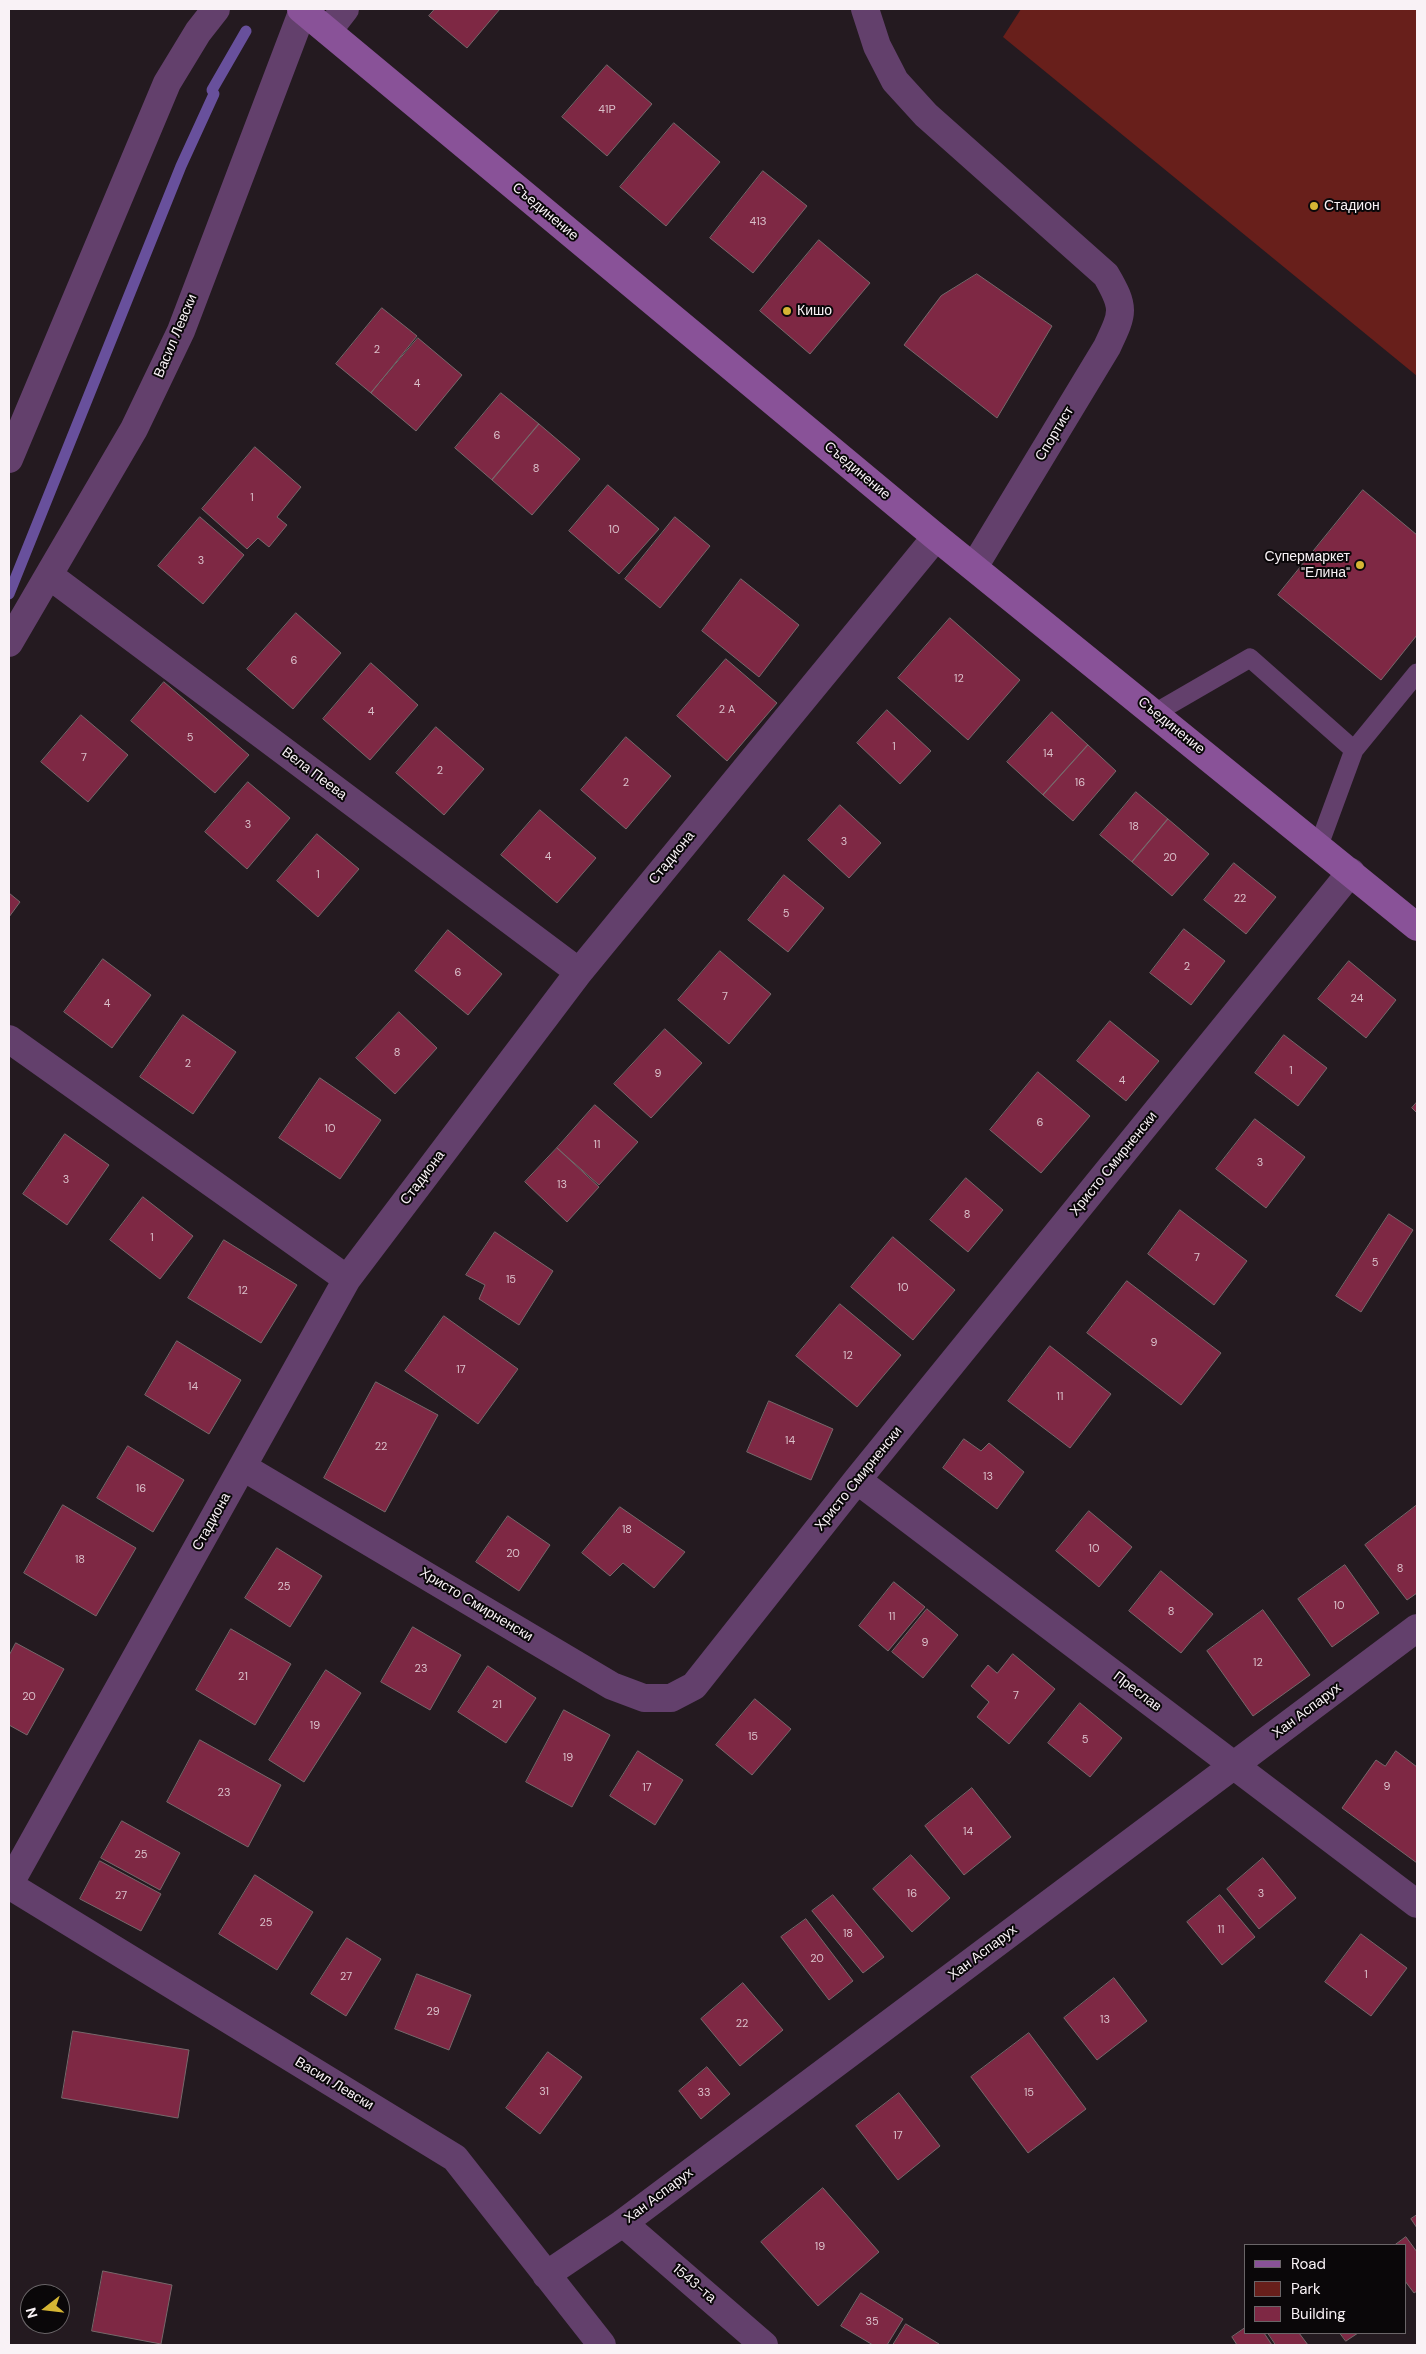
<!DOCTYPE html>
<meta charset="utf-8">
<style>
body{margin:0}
#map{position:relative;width:1426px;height:2354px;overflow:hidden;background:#241a20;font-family:"DM Sans",sans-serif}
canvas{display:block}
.frame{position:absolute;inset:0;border:10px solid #f9f2f6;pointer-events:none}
.legend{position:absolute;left:1244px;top:2244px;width:162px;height:90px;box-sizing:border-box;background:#0a0709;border:1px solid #6a6568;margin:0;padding:6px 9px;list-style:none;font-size:15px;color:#f9f2f6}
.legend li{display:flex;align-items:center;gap:10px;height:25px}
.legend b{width:25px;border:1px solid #6a6568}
.north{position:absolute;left:20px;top:2284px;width:50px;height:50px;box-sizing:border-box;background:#0a0709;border:1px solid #6a6568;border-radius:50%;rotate:254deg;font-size:14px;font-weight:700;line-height:20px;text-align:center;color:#f9f2f6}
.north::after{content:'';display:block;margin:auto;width:18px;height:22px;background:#d5b534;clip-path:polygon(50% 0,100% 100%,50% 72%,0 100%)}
</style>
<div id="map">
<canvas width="1426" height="2354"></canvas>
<div class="frame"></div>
<ul class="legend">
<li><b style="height:6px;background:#895298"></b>Road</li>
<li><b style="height:14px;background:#681f1b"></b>Park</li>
<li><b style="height:14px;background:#7e2844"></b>Building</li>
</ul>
<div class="north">N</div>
</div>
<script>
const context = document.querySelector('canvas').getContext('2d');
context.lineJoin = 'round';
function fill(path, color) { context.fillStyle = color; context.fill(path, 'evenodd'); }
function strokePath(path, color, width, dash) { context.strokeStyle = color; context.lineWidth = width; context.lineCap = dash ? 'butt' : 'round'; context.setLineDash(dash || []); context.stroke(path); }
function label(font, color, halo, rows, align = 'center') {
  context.font = font + ' "DM Sans",sans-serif'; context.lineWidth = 4; context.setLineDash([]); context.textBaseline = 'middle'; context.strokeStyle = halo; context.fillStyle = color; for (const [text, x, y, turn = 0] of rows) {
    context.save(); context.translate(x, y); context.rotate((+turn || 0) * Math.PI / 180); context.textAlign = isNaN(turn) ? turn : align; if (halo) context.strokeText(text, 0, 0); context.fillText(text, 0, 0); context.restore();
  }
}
fill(new Path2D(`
 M1021 9H1417V376L1003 37Z`), '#681f1b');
strokePath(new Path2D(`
 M212 90 246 31
 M9 594 181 166 214 94`), '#68509c', 11);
const building = new Path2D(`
 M435 9H500L467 48 429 16Z
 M607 65 652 104 607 156 562 117Z
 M674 123 720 162 666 226 620 187Z
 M763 171 807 206 753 273 710 238Z
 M819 240 870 283 810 354 760 311Z
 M977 274 1052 326 997 418 904 345 941 296Z
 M382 308 417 336 371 393 336 364Z
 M418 338 462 375 416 431 371 393Z
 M501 393 539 424 492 480 455 448Z
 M539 424 580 459 532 515 492 480Z
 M255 447 301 487 277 517 287 525 269 547 258 538 247 549 202 509Z
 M608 485 659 529 619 574 569 531Z
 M1363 490 1417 535V635L1381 680 1278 595Z
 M200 517 244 555 203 604 158 566Z
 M675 517 710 546 660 608 625 579Z
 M741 579 799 625 759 677 702 631Z
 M296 613 341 653 293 709 247 669Z
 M950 618 1020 680 968 740 898 678Z
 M726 659 777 703 727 761 677 716Z
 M371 663 418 705 370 760 323 719Z
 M164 682 249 755 215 793 131 721Z
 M887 710 931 751 900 784 857 743Z
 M1052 712 1088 745 1043 795 1007 762Z
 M81 715 128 755 88 802 41 762Z
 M436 727 484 769 444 815 396 773Z
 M626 737 671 776 626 829 581 790Z
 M1088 745 1116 771 1073 821 1043 795Z
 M248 782 290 818 247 869 205 832Z
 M1136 792 1168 819 1132 862 1100 835Z
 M840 805 881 843 849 878 808 840Z
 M540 810 596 858 557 903 501 855Z
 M1168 819 1209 854 1172 896 1132 862Z
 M317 834 359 869 318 917 277 881Z
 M1234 863 1276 897 1246 934 1204 900Z
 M784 875 824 908 788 952 748 920Z
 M9 893 20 902 9 917Z
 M1184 929 1225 961 1191 1005 1150 973Z
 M448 930 502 974 468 1015 415 971Z
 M720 951 771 994 729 1044 678 1000Z
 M103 959 151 995 112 1048 64 1012Z
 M1349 961 1396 1000 1366 1038 1318 999Z
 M399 1012 437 1048 395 1094 356 1058Z
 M183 1015 236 1052 193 1114 140 1077Z
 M1110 1021 1159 1061 1126 1101 1077 1061Z
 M665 1029 702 1063 651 1118 614 1084Z
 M1284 1035 1327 1068 1298 1106 1255 1073Z
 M1038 1072 1090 1116 1041 1173 990 1130Z
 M320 1078 381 1120 340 1179 279 1138Z
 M1417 1102V1113L1412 1108Z
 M595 1105 638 1142 599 1185 557 1148Z
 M1255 1119 1305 1157 1266 1208 1216 1169Z
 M65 1134 109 1165 67 1225 23 1194Z
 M557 1148 599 1187 567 1222 525 1182Z
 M966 1178 1003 1210 968 1252 930 1220Z
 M143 1197 193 1236 160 1279 110 1240Z
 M1180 1210 1247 1261 1214 1305 1148 1254Z
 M1389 1214 1413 1230 1361 1312 1336 1296Z
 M495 1232 553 1271 519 1325 479 1299 485 1285 466 1275Z
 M893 1237 955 1290 913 1340 851 1287Z
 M224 1240 297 1285 261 1343 188 1298Z
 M1127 1281 1221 1353 1181 1405 1087 1333Z
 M840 1304 901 1355 857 1407 796 1356Z
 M444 1316 518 1369 478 1424 405 1371Z
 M177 1341 241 1380 209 1434 145 1395Z
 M1050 1346 1111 1394 1070 1448 1008 1401Z
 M376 1382 438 1415 385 1512 324 1478Z
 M769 1401 833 1429 811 1480 747 1452Z
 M964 1439 981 1451 989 1443 1024 1472 997 1509 943 1468Z
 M128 1446 184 1480 153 1532 97 1498Z
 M63 1505 136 1548 96 1616 24 1573Z
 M1417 1505V1593L1407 1600 1365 1545Z
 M620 1507 685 1552 654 1588 623 1563 610 1576 582 1553Z
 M1089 1511 1132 1547 1099 1587 1056 1551Z
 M508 1516 550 1545 519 1591 476 1562Z
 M277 1548 322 1576 290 1627 245 1598Z
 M1345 1565 1379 1613 1332 1647 1298 1599Z
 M1161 1571 1213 1614 1181 1653 1129 1611Z
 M894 1582 925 1607 888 1651 859 1626Z
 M927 1609 958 1635 923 1678 892 1652Z
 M1263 1610 1310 1675 1253 1716 1207 1651Z
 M413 1627 461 1655 430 1710 381 1682Z
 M231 1629 291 1664 255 1725 196 1690Z
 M16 1643 64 1669 27 1735 9 1725V1656Z
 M1013 1654 1055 1689 1009 1744 977 1717 989 1702 971 1686 988 1665 997 1673Z
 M488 1666 536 1698 506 1743 458 1712Z
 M326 1670 361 1693 304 1782 269 1760Z
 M755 1699 791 1729 752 1775 716 1745Z
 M1080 1703 1122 1738 1090 1777 1048 1743Z
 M564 1710 610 1735 572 1807 526 1782Z
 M200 1740 281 1785 248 1847 167 1802Z
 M638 1751 683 1780 655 1825 610 1796Z
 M1396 1751 1417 1767V1863L1342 1808 1376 1760 1385 1766Z
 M972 1788 1011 1837 964 1875 925 1826Z
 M122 1821 180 1853 160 1890 101 1858Z
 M911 1855 950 1898 912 1932 873 1889Z
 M1263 1858 1296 1898 1259 1929 1227 1889Z
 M100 1861 161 1894 141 1931 80 1899Z
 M255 1875 313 1912 277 1970 219 1934Z
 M833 1895 884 1957 863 1973 812 1911Z
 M1220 1895 1255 1937 1222 1965 1187 1922Z
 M806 1919 853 1981 829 2000 781 1937Z
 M1361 1934 1407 1968 1371 2016 1325 1982Z
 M347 1938 381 1959 346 2016 311 1994Z
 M417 1974 471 1995 449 2050 395 2029Z
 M1114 1978 1147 2021 1097 2060 1064 2018Z
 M743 1983 783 2030 740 2066 701 2019Z
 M73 2031 189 2050 178 2118 62 2098Z
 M1029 2033 1086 2109 1028 2153 971 2077Z
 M548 2052 582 2077 540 2134 506 2108Z
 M707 2067 730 2094 701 2119 679 2091Z
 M899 2093 940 2146 898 2180 856 2126Z
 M823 2188 879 2252 818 2306 761 2242Z
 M1417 2215V2228L1411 2219Z
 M1406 2237 1417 2252V2291L1414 2293 1405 2281V2245H1395Z
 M103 2271 172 2285 161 2344 92 2331Z
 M861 2293 903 2319 887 2345H873L841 2326Z
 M906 2324 939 2344V2345H893Z
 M1245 2328V2333H1264L1272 2345H1237L1232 2337Z
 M1268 2333H1299L1308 2345H1276Z
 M1340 2333H1358L1346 2341Z`);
fill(building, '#7e2844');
strokePath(building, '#77686b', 1);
strokePath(new Path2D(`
 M1155 713 1250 658 1354 750 1319 845
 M1354 750 1417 673`), '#63406c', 19);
strokePath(new Path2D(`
 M865 9 877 46 895 81 926 115 1106 275C1126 309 1123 313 1107 347L974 567
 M328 31 345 9
 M9 459 167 83 198 32 216 9
 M50 576 579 972
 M9 643 134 429 181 331 303 10
 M9 1039 347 1279
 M243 1467 612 1686 644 1698H671L694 1686 857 1480 1351 872
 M857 1480 1417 1904
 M623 2223 764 2345
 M546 2275 623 2223 1417 1628
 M602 2345 455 2158 9 1885 347 1279 579 972 936 537`), '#63406c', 28);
strokePath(new Path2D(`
 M301 9 936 537 1417 927`), '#895298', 28);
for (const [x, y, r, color] of [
 [1314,206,5,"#d5b534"],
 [787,311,5,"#d5b534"],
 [1360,565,5,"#d5b534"]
]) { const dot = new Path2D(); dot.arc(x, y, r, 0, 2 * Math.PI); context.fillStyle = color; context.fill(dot); strokePath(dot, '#0a0709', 2); }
label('11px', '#dac0ca', null, [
 ["41Р",607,110],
 ["41З",758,222],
 ["2",377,350],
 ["4",417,384],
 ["6",497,436],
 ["8",536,469],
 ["1",252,498],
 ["10",614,530],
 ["3",201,561],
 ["6",294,661],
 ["12",959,679],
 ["2 A",727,710],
 ["4",371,712],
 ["5",190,738],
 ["1",894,747],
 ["14",1048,754],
 ["7",84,758],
 ["2",440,771],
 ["2",626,783],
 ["16",1080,783],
 ["3",248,825],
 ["18",1134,827],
 ["3",844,842],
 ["4",548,857],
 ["20",1170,858],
 ["1",318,875],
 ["22",1240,899],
 ["5",786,914],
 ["2",1187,967],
 ["6",458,973],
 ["7",725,997],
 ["24",1357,999],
 ["4",107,1004],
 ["8",397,1053],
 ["2",188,1064],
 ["1",1291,1071],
 ["9",658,1074],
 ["4",1122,1081],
 ["6",1040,1123],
 ["10",330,1129],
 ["11",597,1145],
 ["3",1260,1163],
 ["3",66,1180],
 ["13",562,1185],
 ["8",967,1215],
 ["1",152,1238],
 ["7",1197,1258],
 ["5",1375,1263],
 ["15",511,1280],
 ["10",903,1288],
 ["12",243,1291],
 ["9",1154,1343],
 ["12",848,1356],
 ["17",461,1370],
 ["14",193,1387],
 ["11",1060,1397],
 ["14",790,1441],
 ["22",381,1447],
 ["13",988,1477],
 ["16",141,1489],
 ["18",627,1530],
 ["10",1094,1549],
 ["20",513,1554],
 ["18",80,1560],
 ["8",1400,1569],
 ["25",284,1587],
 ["10",1339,1606],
 ["8",1171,1612],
 ["11",892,1617],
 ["9",925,1643],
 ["12",1258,1663],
 ["23",421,1669],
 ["21",243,1677],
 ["7",1016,1696],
 ["20",29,1697],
 ["21",497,1705],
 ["19",315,1726],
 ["15",753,1737],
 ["5",1085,1740],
 ["19",568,1758],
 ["9",1387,1787],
 ["17",647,1788],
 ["23",224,1793],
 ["14",968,1832],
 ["25",141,1855],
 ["16",912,1894],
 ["3",1261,1894],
 ["27",121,1896],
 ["25",266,1923],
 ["11",1221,1930],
 ["18",848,1934],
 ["20",817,1959],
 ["1",1366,1975],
 ["27",346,1977],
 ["29",433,2012],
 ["13",1105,2020],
 ["22",742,2024],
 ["31",544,2092],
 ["33",704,2093],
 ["15",1029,2093],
 ["17",898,2136],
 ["19",820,2247],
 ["35",872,2322]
]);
label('14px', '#f9f2f6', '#0a0709', [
 ["Стадион",1324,206],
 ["Кишо",797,311],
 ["Супермаркет",1350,557,"right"],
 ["\"Елина\"",1350,573,"right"]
], 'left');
label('14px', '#f9f2f6', '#0a0709', [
 ["Съединение",545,212,40],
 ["Васил Левски",176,336,-67],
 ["Спортист",1055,434,-59],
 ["Съединение",857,471,40],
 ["Съединение",1171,726,39],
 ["Вела Пеева",314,774,37],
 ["Стадиона",672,858,-51],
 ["Христо Смирненски",1114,1164,-51],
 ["Стадиона",423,1178,-53],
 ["Христо Смирненски",859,1479,-51],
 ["Стадиона",212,1522,-61],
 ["Христо Смирненски",476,1605,31],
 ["Преслав",1137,1692,37],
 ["Хан Аспарух",1307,1711,-37],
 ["Хан Аспарух",983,1953,-37],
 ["Васил Левски",334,2084,31],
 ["Хан Аспарух",659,2196,-37],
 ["1543-та",694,2284,40]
]);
</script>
